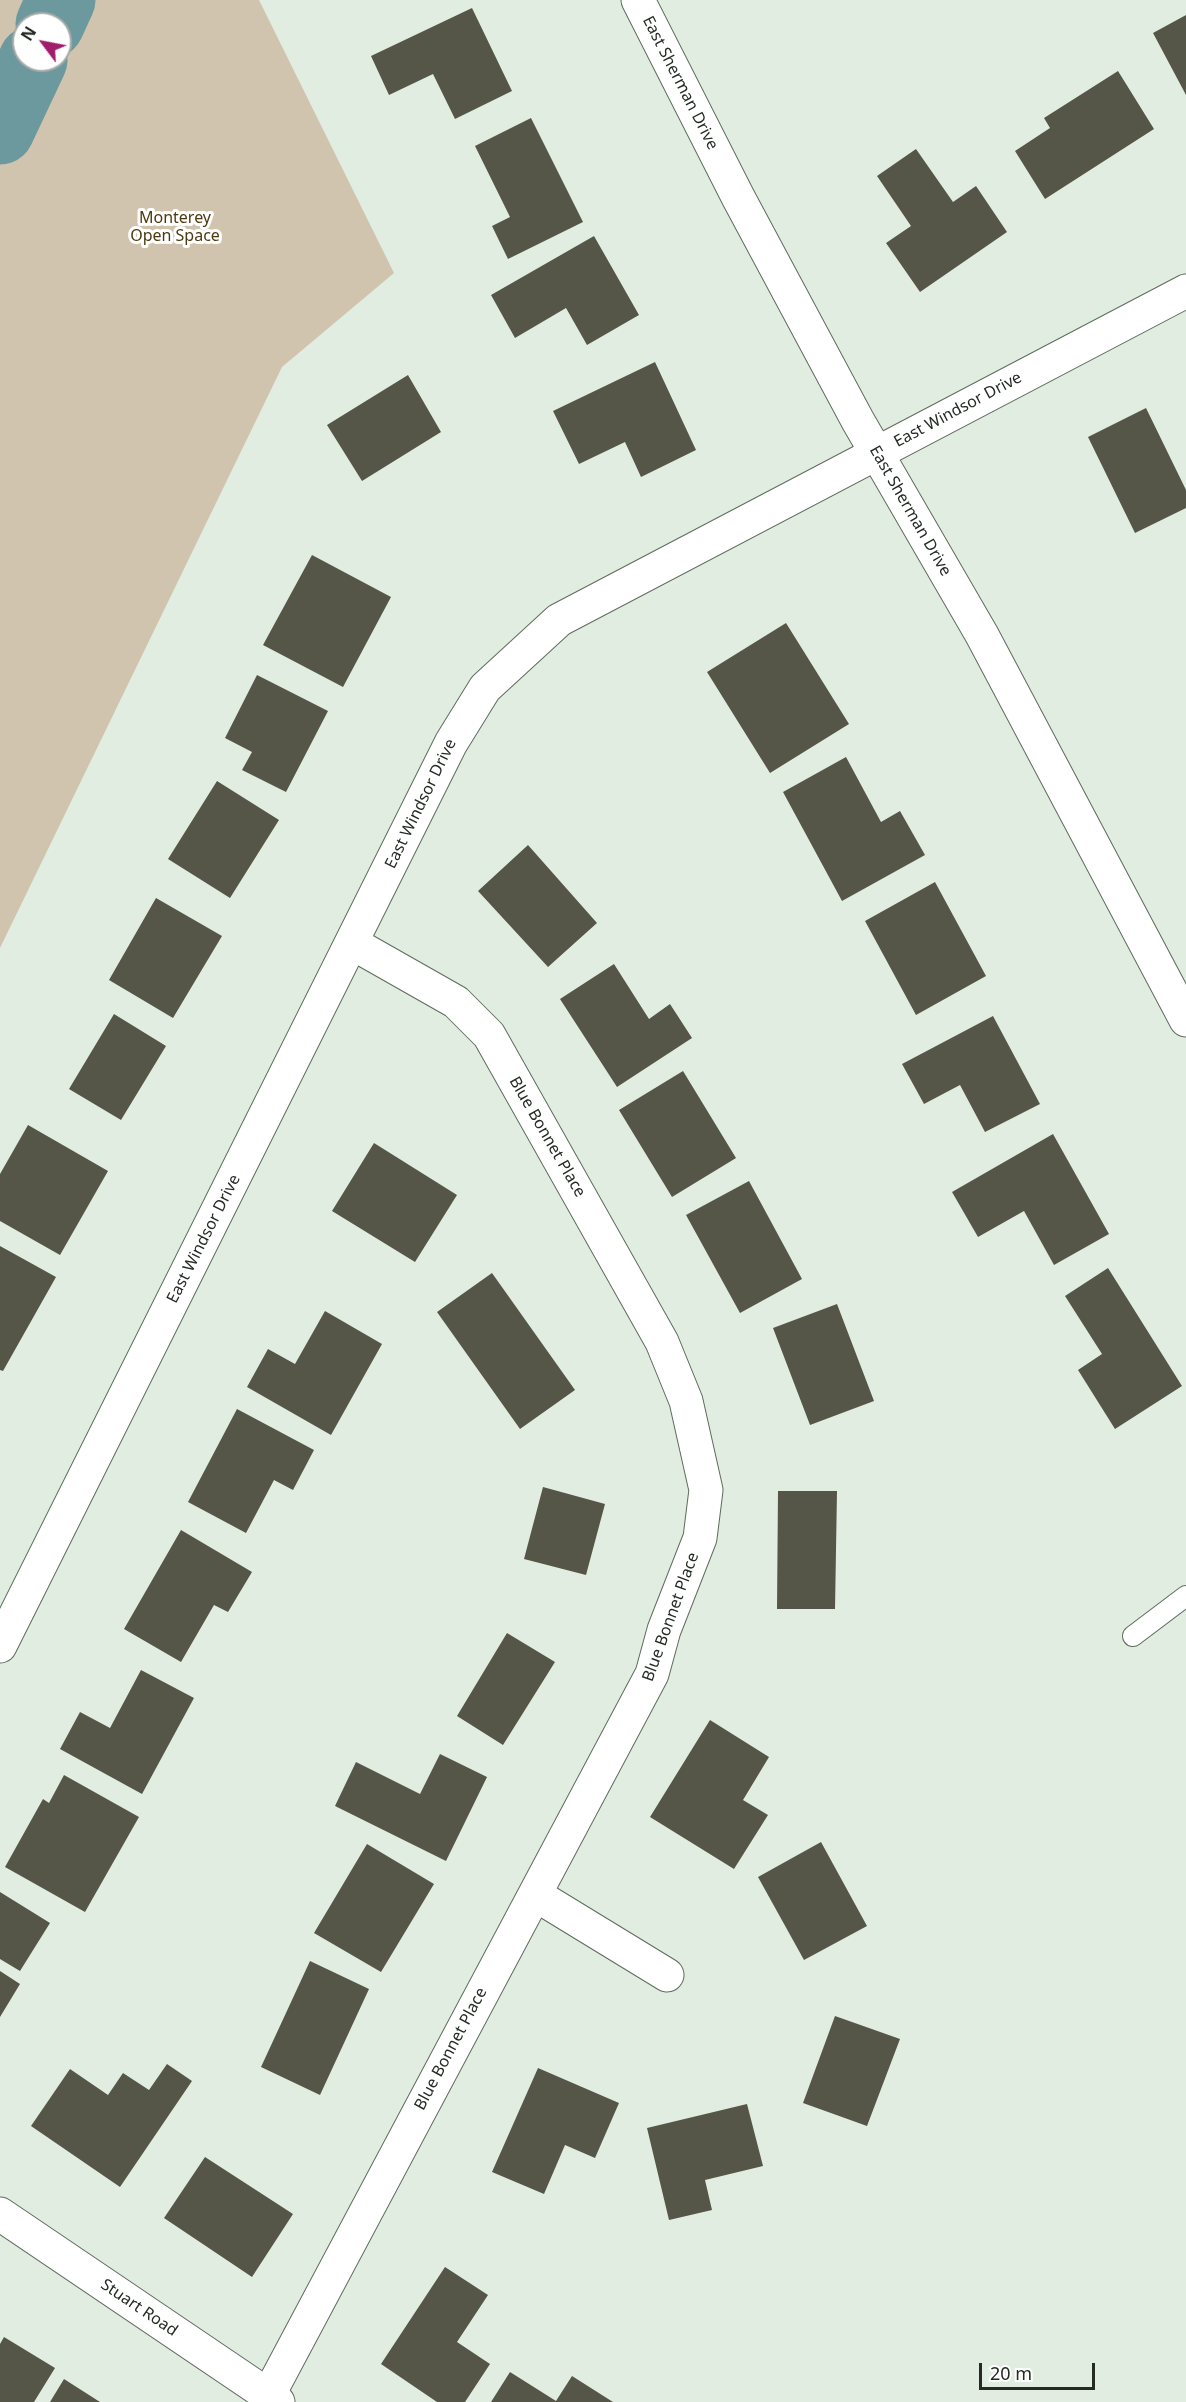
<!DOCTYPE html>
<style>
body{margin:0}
#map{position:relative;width:1186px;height:2402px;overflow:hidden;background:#e0ede0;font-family:"Noto Sans",sans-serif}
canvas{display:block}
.north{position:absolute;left:12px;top:12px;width:60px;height:60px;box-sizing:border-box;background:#fff;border:2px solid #a8aaa8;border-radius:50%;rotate:302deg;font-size:16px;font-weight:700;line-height:24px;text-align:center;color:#252a25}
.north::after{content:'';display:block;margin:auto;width:21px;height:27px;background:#a11d6c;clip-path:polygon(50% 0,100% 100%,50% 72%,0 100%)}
.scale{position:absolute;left:979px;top:2363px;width:116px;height:27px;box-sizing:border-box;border:3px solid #252a25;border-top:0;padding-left:8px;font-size:18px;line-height:21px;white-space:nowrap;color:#252a25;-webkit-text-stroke:4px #fff;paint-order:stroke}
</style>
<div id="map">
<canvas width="1186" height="2402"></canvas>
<div class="north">N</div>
<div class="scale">20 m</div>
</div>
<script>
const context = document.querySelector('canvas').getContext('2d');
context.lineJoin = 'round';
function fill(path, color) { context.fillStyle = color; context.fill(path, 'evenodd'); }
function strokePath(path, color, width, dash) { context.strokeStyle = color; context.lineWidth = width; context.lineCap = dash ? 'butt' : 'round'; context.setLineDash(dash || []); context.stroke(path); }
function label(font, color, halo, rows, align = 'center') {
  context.font = font + ' "Noto Sans",sans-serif'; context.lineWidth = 6; context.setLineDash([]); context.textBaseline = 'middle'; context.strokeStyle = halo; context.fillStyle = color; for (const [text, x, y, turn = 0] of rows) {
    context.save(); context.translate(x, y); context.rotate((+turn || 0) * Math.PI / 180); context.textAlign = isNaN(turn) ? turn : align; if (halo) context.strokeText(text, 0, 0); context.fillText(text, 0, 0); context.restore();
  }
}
fill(new Path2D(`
 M0 0H259L394 273 282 367 0 948ZM24 24H60V60H24Z`), '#d0c4af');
strokePath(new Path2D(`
 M50 24 61 0
 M0 130 33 60`), '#6b999e', 69);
fill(new Path2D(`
 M472 8 512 91 455 119 433 74 389 95 371 56Z
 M1186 15V95L1153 33Z
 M1118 71 1154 129 1045 199 1015 151 1050 128 1044 118Z
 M531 118 583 222 508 259 492 226 510 217 475 146Z
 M916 149 953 202 976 186 1007 232 920 292 886 243 911 226 877 176Z
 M594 236 639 315 587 345 566 308 515 338 491 295Z
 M655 362 696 450 641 477 625 442 579 464 553 411Z
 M408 375 441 432 362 481 327 425Z
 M1146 408 1186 490V508L1135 533 1088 437Z
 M312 555 391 597 343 687 263 645Z
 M786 623 849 724 770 773 707 672Z
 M257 675 328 711 286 792 242 770 252 752 225 738Z
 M846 757 881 822 900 811 925 855 842 901 783 792Z
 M217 781 279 820 230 898 168 859Z
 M528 845 597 923 548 967 478 891Z
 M935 882 986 976 916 1015 865 921Z
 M156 898 222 936 173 1018 109 980Z
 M614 964 649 1019 670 1004 692 1038 617 1087 560 999Z
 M114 1014 166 1046 121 1120 69 1089Z
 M993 1016 1040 1104 985 1132 960 1085 924 1104 902 1064Z
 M683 1071 736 1158 672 1197 619 1110Z
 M28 1125 108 1171 60 1255 0 1221V1174Z
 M1053 1134 1109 1234 1054 1265 1024 1211 978 1237 952 1192Z
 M374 1143 457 1195 415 1262 332 1211Z
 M749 1181 802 1279 740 1313 686 1215Z
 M0 1246 56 1277 3 1371 0 1370Z
 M1108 1268 1182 1386 1115 1429 1078 1370 1102 1354 1065 1296Z
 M492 1273 575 1390 520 1429 437 1312Z
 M837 1304 874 1401 810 1425 773 1328Z
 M325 1311 382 1344 331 1435 247 1387 268 1349 295 1364Z
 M237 1409 314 1450 293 1490 274 1480 246 1533 188 1502Z
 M543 1487 605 1504 586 1575 524 1559Z
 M778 1491H837L835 1609H777Z
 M181 1530 252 1572 228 1612 214 1605 181 1662 124 1629Z
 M507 1633 555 1662 503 1745 457 1716Z
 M141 1670 194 1698 142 1794 60 1749 80 1712 110 1728Z
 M710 1720 769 1757 743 1800 768 1815 734 1869 650 1817Z
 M440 1754 487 1777 446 1861 335 1806 356 1762 420 1794Z
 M64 1775 139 1817 85 1912 5 1867 43 1799 49 1803Z
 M821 1842 867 1926 804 1960 758 1877Z
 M367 1844 434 1884 381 1972 314 1933Z
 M0 1892 50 1923 20 1971 0 1959Z
 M310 1961 369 1989 320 2095 261 2067Z
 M0 1971 20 1984 0 2017Z
 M835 2016 900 2039 867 2126 803 2103Z
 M167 2064 192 2081 120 2187 31 2126 70 2069 108 2095 123 2073 149 2090Z
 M538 2068 619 2103 595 2158 565 2145 544 2194 492 2172Z
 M747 2104 763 2166 705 2180 712 2210 669 2220 647 2128Z
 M205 2157 293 2214 252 2277 164 2218Z
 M445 2267 488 2295 457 2342 490 2364 465 2402H437L381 2364Z
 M4 2337 55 2368 34 2402H0V2344Z
 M510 2372 556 2401 572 2376 613 2402H491Z
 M64 2379 100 2402H50Z`), '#555648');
const service = new Path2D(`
 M1133 1636 1186 1596`);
const minor = new Path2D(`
 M536 1895 667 1975
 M268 2396 652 1674 664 1630 700 1538 706 1490 686 1401 662 1342 489 1035 456 1002 352 943`);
const tertiary = new Path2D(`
 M0 1646 451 743 485 688 559 620 1186 291
 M0 2214 278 2402`);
const secondary = new Path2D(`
 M638 0 738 197 858 421 982 635 1186 1020`);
strokePath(service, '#606b5f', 22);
strokePath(minor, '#606b5f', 35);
strokePath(tertiary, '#606b5f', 35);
strokePath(secondary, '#606b5f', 35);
strokePath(service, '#fff', 20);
strokePath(minor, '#fff', 33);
strokePath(tertiary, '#fff', 33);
strokePath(secondary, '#fff', 33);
label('16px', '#252a25', '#fff', [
 ["East Sherman Drive",680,83,63],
 ["East Windsor Drive",958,410,-28],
 ["East Sherman Drive",910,511,60],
 ["East Windsor Drive",421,804,-64],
 ["Blue Bonnet Place",547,1137,60],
 ["East Windsor Drive",204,1239,-63],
 ["Blue Bonnet Place",671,1617,-70],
 ["Blue Bonnet Place",451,2049,-62],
 ["Stuart Road",139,2308,34]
]);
label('16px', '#4d390f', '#fff', [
 ["Monterey",175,218],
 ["Open Space",175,236]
]);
</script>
